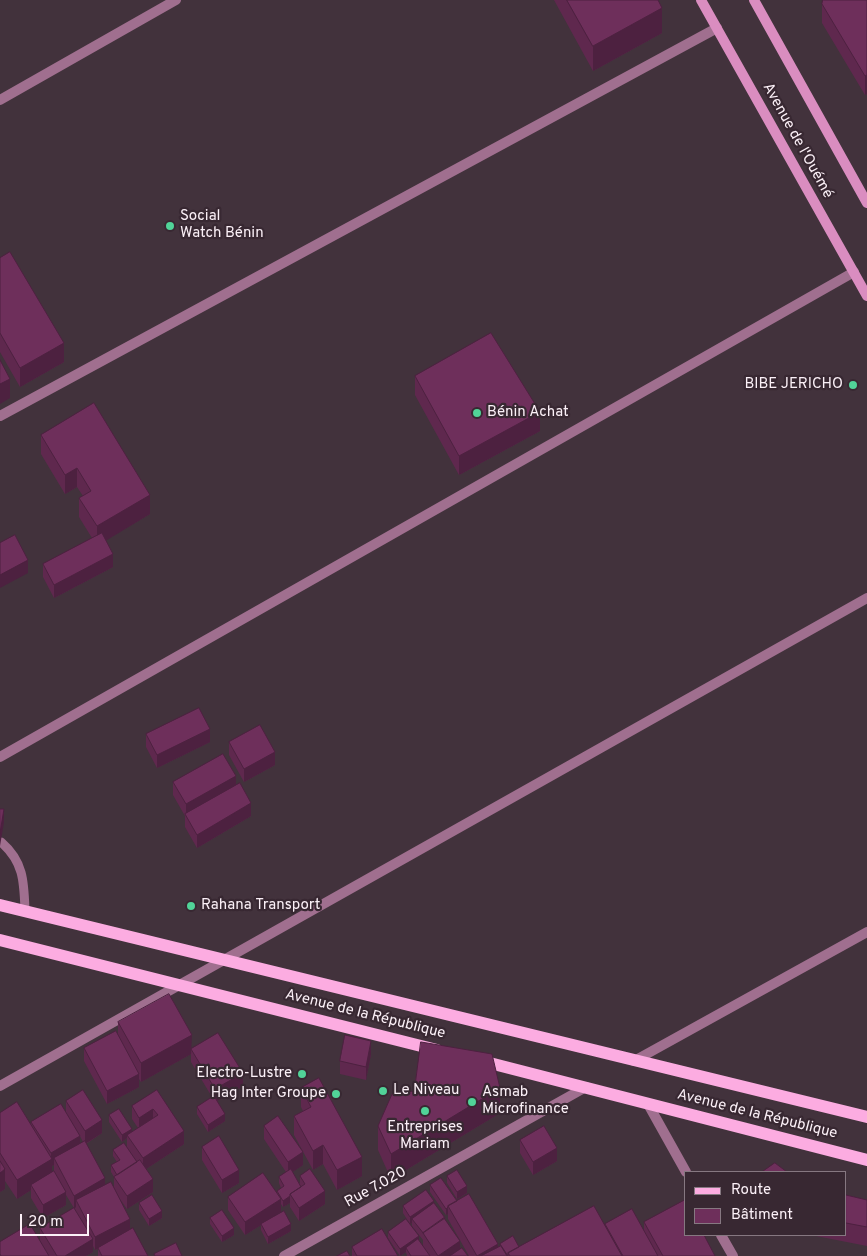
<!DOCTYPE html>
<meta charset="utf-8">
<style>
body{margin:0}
#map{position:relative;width:867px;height:1256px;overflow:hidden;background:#42323c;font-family:Overpass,sans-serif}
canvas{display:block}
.legend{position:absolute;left:684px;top:1171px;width:162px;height:65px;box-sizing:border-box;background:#382832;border:1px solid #867881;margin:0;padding:6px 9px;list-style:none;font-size:15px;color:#fbf0f7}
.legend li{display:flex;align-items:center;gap:10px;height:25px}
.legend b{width:25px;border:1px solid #867881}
.scale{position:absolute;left:20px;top:1214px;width:69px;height:22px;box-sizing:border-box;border:2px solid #fbf0f7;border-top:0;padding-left:6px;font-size:15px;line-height:18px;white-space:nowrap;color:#fbf0f7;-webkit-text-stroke:4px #382832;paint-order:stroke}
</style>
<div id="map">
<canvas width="867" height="1256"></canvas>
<ul class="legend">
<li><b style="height:6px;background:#fcace1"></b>Route</li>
<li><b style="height:14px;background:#6e2f5b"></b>Bâtiment</li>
</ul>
<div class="scale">20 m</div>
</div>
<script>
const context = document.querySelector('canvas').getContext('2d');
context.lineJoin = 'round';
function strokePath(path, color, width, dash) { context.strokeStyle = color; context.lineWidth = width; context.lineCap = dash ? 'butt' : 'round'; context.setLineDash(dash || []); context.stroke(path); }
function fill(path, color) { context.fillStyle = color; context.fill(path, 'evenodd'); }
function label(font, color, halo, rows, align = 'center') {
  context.font = font + ' Overpass,sans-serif'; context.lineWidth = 4.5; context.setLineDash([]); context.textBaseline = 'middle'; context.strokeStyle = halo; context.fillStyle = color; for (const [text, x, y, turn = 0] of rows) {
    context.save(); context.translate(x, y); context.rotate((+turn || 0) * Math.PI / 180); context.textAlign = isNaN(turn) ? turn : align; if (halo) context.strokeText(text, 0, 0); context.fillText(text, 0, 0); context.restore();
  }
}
strokePath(new Path2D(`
 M1 842C24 862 24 882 25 911`), '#a06f8f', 9);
strokePath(new Path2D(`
 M0 100 176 0
 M0 416 717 28
 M0 757 854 272
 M634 1061 867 932
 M0 1086 867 598
 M648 1104 686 1172
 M721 1235 733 1256
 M284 1256 586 1087`), '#a06f8f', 10);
strokePath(new Path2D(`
 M701 0 867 296
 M754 0 867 203`), '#da8dc0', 10);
strokePath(new Path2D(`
 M0 905 867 1117
 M0 940 437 1050
 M478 1060 867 1160`), '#fcace1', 12);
fill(new Path2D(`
 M554 0H658L662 33 593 71Z
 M867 0V94L865 95 822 23V4Z
 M0 258 64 362 20 387 0 352Z
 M415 376 540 431 459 475 415 395Z
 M41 435 150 514 106 540 113 567 54 598 43 577V564L92 538 79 517V498L83 496 77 487 65 494 41 454Z
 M146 734 210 742 157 768 146 747Z
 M229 742 275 765 244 782 229 755Z
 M173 782 236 785 251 816 197 848 185 827V816L173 795Z
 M118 1022 192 1049 243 1086 217 1101 225 1121 208 1132 197 1114V1107L212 1097 191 1062V1054L141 1082 139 1079V1087L107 1104 84 1061V1048L118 1035Z
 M371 1054 366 1080 340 1074V1061Z
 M301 1088 362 1176 337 1190 323 1164 313 1170 294 1135V1116L303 1111 301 1107Z
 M157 1090 184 1144 146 1169 153 1192 127 1209 120 1199 130 1229 148 1256H98V1249L95 1250 93 1246V1252L86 1256H0V1242L40 1241V1228L74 1208 66 1195V1205L43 1218 31 1198V1190L17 1199 5 1181V1189L0 1192V1113L31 1125V1122L66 1112V1101L102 1133 86 1144 105 1185 114 1187V1177L111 1172V1165L117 1162 113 1156V1150L127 1148V1138L122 1142 109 1122V1115L132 1132 138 1128 132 1119V1106ZM80 1136 83 1142 80 1144ZM54 1165V1172L52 1173V1166Z
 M500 1113 391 1179 378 1150V1126Z
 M264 1126 303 1165 292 1172 300 1184V1176L325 1204 299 1221 290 1207V1203L283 1207 281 1204V1212L274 1216 291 1231 268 1244 261 1230V1225L245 1235 228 1210V1197L277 1193V1191L281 1188 279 1183V1177L286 1172 264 1139Z
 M520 1140 557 1161 533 1175 520 1153Z
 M202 1147 239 1183 222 1193 202 1160Z
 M447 1176 467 1193 457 1199 447 1183Z
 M430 1185 457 1201 498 1247 500 1246V1244L519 1247 605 1226V1224L644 1231V1222L715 1256H469L448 1219V1214L446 1215 430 1192Z
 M846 1195 867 1200V1246L811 1235H846Z
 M139 1203 162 1218 149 1226 139 1210Z
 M434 1203 445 1220 460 1250 468 1256H407L406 1252 400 1256 388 1238V1232L419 1240 423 1246V1240L412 1226V1223L410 1224 403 1213V1206Z
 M210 1218 234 1235 222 1242 210 1224Z
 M352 1247 398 1256H352Z`), '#5f284e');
fill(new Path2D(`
 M662 8V33L593 71V46Z
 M867 75V94L865 95V76Z
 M64 343V362L20 387V368Z
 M10 379V398L0 404V384Z
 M540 412V431L459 475V456Z
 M77 468V487L65 494V475Z
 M150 495V514L97 546V526Z
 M113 554V567L54 598V585Z
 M28 560V573L0 588V575Z
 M210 729V742L157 768V755Z
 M275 752V765L244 782V769Z
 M236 776V789L186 817V804Z
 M251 803V816L197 848V835Z
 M4 809V822L0 846V833Z
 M192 1035 191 1054 141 1082V1063Z
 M371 1041V1054L366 1080V1067Z
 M243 1073V1086L215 1102V1089Z
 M139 1074V1087L107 1104V1091Z
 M500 1088V1113L391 1179V1154Z
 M153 1109V1122L139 1131V1118Z
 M225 1114V1121L208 1132V1125Z
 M102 1120V1133L85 1144V1131Z
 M132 1129V1136L127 1135V1138L122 1142V1135Z
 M184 1131V1144L143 1171V1158Z
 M80 1136V1149L54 1158V1165L52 1166V1178L31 1185V1190L17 1199V1180L51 1159V1153Z
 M323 1145V1164L313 1170V1151Z
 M557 1148V1161L533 1175V1162Z
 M303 1152V1165L288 1175V1162Z
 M362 1157V1176L337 1190V1170Z
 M5 1169V1189L0 1192V1173Z
 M239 1170V1183L222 1193V1180Z
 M105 1178V1191L76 1200V1207L74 1209V1196Z
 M153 1179V1192L127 1209V1196Z
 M467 1186V1193L457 1199V1192Z
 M325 1191V1204L299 1221V1208Z
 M66 1192V1205L43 1218V1205Z
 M290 1196V1203L283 1207V1201Z
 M281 1199V1212L261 1225V1224V1225L245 1235V1222Z
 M434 1201V1208L412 1219V1223L410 1224V1217Z
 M448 1208V1214L446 1215V1209Z
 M162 1211V1218L149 1226V1219Z
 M130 1219V1232L95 1250V1237Z
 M291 1224V1231L268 1244V1237Z
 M234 1228V1235L222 1242V1236Z
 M419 1236V1243L406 1248V1252L400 1256V1249Z
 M93 1239V1252L86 1256H65Z
 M460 1241V1254L457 1256H438Z
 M498 1244V1256H477Z`), '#4d2140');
const building = new Path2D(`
 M567 0H658L662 8 593 46Z
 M823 0H867V75L865 76 822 4Z
 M10 252 64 343 20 368 0 333V258Z
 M491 333 540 412 459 456 415 376Z
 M0 360 10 379 0 384Z
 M94 403 150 495 97 526 79 498 91 491 77 468 65 475 41 435Z
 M102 533 113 554 54 585 43 564Z
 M15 535 28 560 0 575V543Z
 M199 708 210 729 157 755 146 734Z
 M260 725 275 752 244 769 229 742Z
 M223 754 236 776 186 804 173 782Z
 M240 783 251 803 197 835 185 814Z
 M0 809H4L0 833Z
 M169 994 192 1035 141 1063 118 1022Z
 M116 1031 139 1074 107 1091 84 1048Z
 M218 1033 243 1073 215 1089 191 1049Z
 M345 1035 371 1041 366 1067 340 1061Z
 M421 1042 492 1054 500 1088 391 1154 378 1126 392 1094 414 1091Z
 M319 1078 362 1157 337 1170 323 1145 313 1151 294 1116 311 1107 301 1088Z
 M83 1090 102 1120 85 1131 66 1101Z
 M157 1090 184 1131 143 1158 127 1135 158 1115 153 1109 139 1118 132 1106Z
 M214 1096 225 1114 208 1125 197 1107Z
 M17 1102 52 1159 17 1180 0 1153V1113Z
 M61 1104 80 1136 51 1153 31 1122Z
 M119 1109 132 1129 122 1135 109 1115Z
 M278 1116 303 1152 288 1162 264 1126Z
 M544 1126 557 1148 533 1162 520 1140Z
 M219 1136 239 1170 222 1180 202 1147Z
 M85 1141 105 1178 74 1196 54 1158Z
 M124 1143 137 1162 117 1175 111 1165 120 1160 113 1150Z
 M140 1160 153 1179 127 1196 114 1177Z
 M0 1161 5 1169 0 1173Z
 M775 1163 787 1172H762Z
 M291 1169 301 1187 290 1194V1196L283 1201 277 1191 284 1186 279 1177Z
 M310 1169 325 1191 299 1208 290 1194 305 1184 300 1176Z
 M457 1170 467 1186 457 1192 447 1176Z
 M54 1171 66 1192 43 1205 31 1185Z
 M263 1173 281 1199 245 1222 228 1197Z
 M441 1178 457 1201 448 1206V1207L446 1209 430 1185Z
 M111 1182 130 1219 95 1237 76 1200Z
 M426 1190 434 1201 410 1217 403 1206Z
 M469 1194 498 1244 477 1256 448 1206Z
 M152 1195 162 1211 149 1219 139 1203Z
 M846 1195 867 1200V1227L846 1223Z
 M685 1200 686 1202V1235H704L715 1256H663L644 1222Z
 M434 1203 445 1218 423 1233 424 1234 412 1219Z
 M594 1206 622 1256H510L508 1253Z
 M74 1208 93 1239 65 1256H57L40 1228Z
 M632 1209 658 1256H623L605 1224Z
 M222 1210 234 1228 222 1236 210 1218Z
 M284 1211 291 1224 268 1237 261 1224Z
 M444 1218 460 1241 438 1256 423 1233Z
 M406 1219 419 1236 400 1249 388 1232Z
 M30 1224 49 1256H1L0 1254V1242Z
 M133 1228 148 1256H102L98 1248Z
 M382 1229 398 1256H357L352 1247Z
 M513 1236 519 1247 508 1253V1256L500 1244Z
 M418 1239 430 1256H411L406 1248Z
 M176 1243 182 1256H155L154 1254Z
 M501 1246 507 1256H481Z
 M462 1248 468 1256H450Z
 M347 1251 350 1256H337Z`);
fill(building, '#6e2f5b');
strokePath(building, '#4d2140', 1);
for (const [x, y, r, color] of [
 [170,226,5,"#51d398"],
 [853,385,5,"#51d398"],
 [477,413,5,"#51d398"],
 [191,906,5,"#51d398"],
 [302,1074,5,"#51d398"],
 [383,1091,5,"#51d398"],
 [336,1094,5,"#51d398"],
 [472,1102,5,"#51d398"],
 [425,1111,5,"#51d398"]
]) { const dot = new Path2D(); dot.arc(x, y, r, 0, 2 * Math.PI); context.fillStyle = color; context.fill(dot); strokePath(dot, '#382832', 2); }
label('15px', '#fbf0f7', '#382832', [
 ["Avenue de l'Ouémé",797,141,61],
 ["Avenue de la République",365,1015,14],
 ["Avenue de la République",757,1115,14],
 ["Rue 7.020",376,1188,-29]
]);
label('15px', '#fbf0f7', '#382832', [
 ["Social",180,217],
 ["Watch Bénin",180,234],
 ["BIBE JERICHO",843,385,"right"],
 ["Bénin Achat",487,413],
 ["Rahana Transport",201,906],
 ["Electro-Lustre",292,1074,"right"],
 ["Le Niveau",393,1091],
 ["Asmab",482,1093],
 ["Microfinance",482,1110],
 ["Hag Inter Groupe",326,1094,"right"],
 ["Entreprises",425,1128,"center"],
 ["Mariam",425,1145,"center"]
], 'left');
</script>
